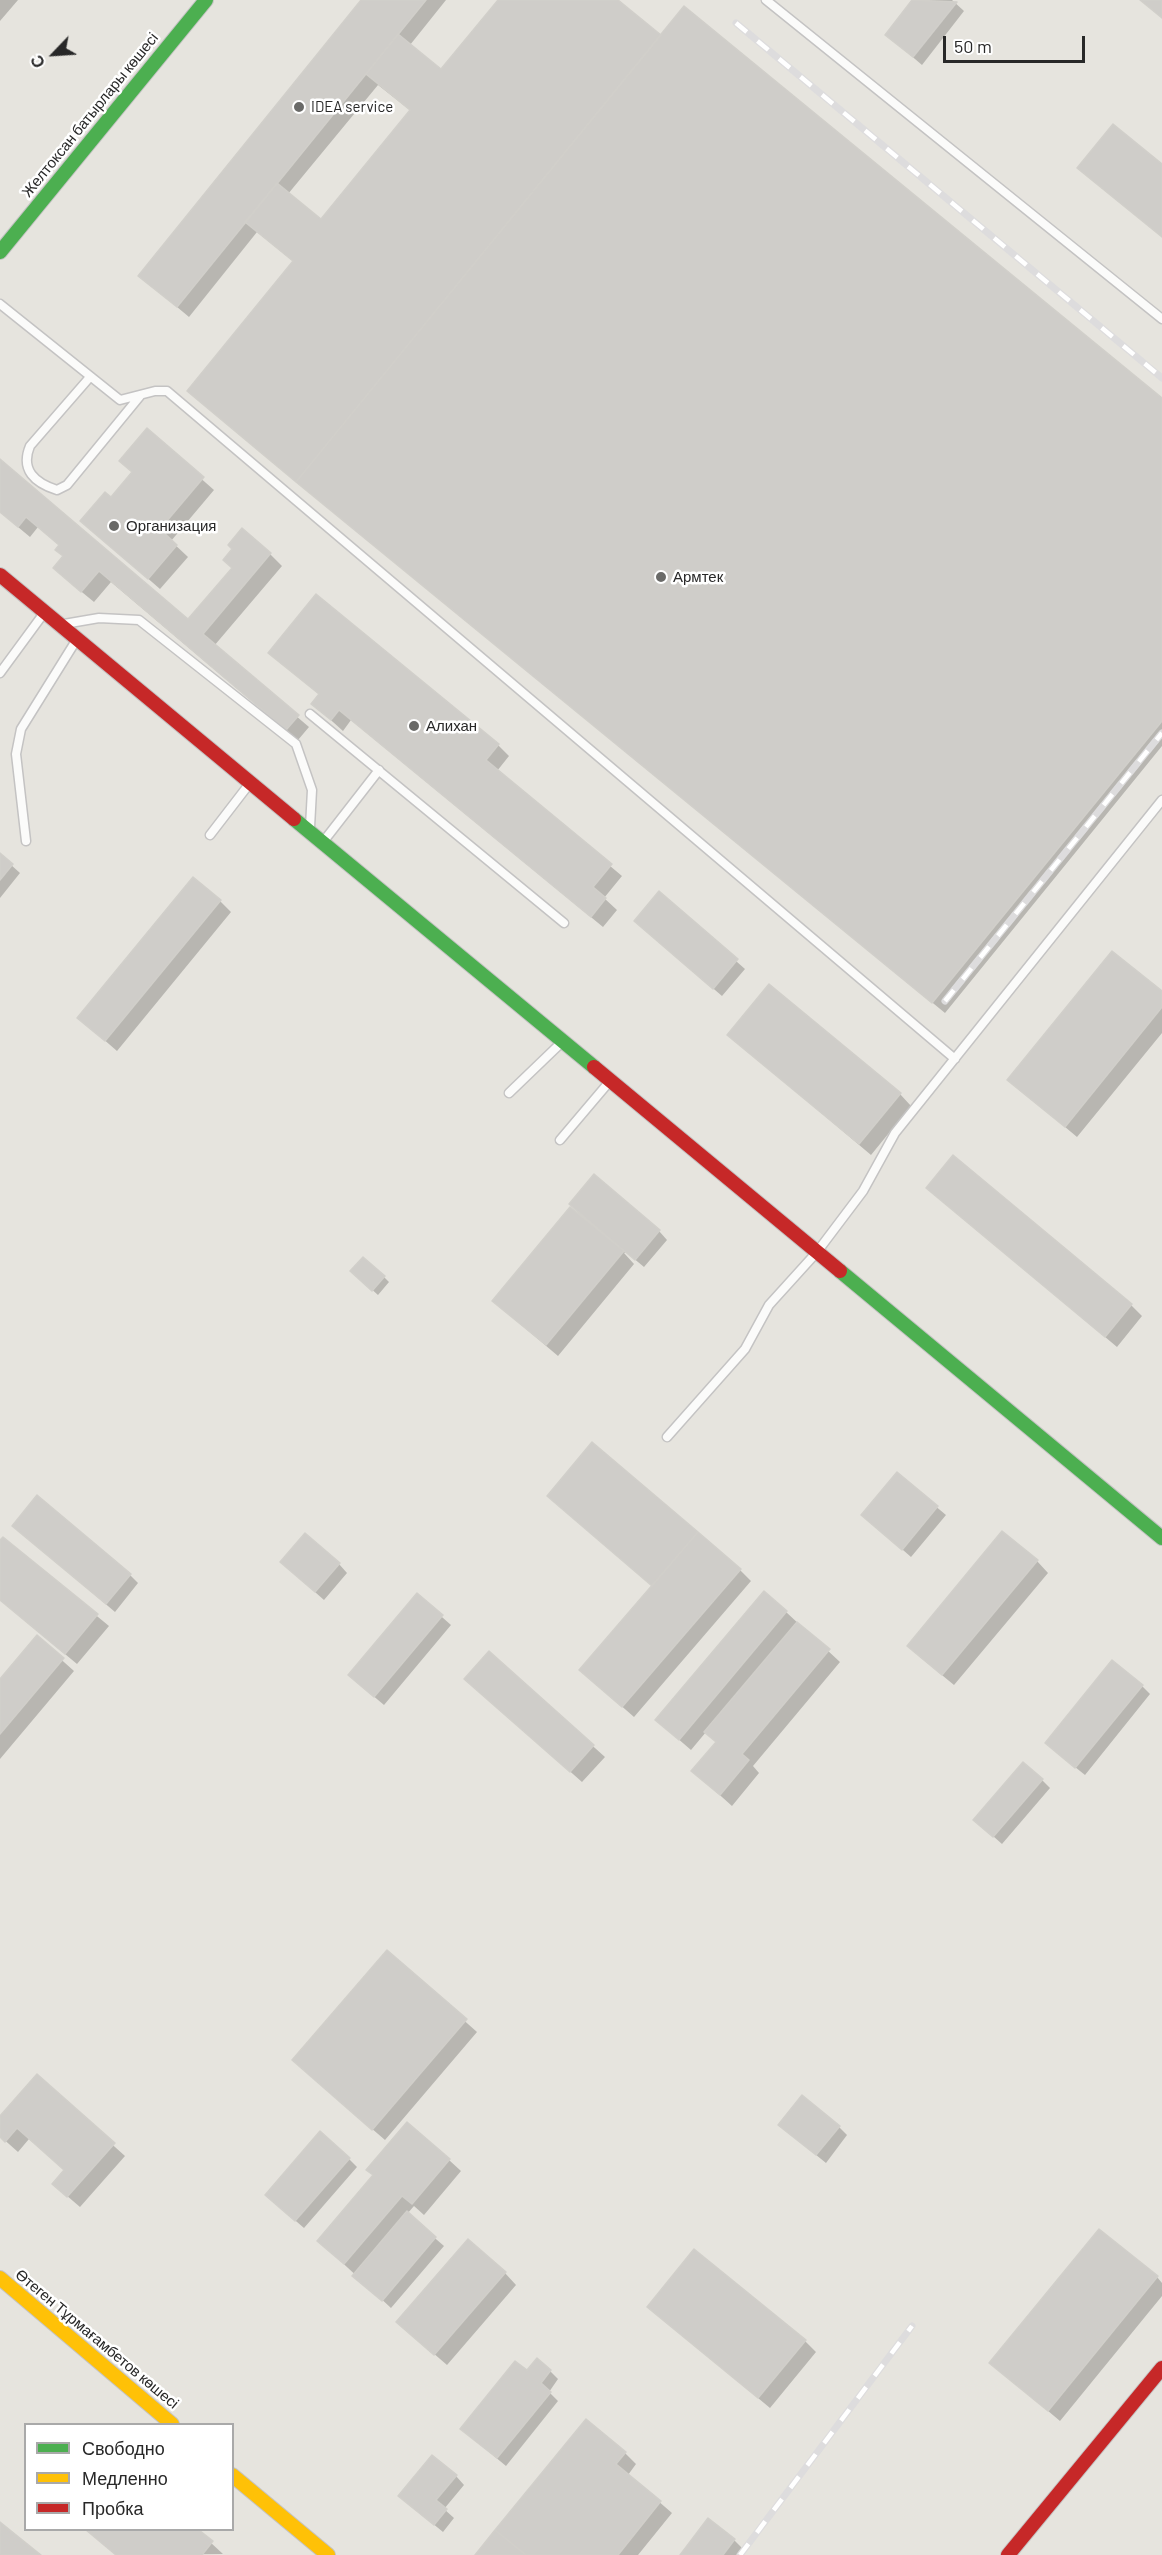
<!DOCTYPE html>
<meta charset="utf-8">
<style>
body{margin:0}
#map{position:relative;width:1162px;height:2555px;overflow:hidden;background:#e6e4de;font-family:Barlow,sans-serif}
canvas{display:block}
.legend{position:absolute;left:24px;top:2423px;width:210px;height:108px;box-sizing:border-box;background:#fff;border:2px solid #a9a9a9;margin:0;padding:8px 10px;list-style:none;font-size:18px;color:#282828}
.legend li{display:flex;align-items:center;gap:12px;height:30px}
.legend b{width:30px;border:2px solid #a9a9a9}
.north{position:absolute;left:24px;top:24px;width:60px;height:60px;-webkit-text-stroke:4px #fff;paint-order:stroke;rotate:245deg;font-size:16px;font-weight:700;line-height:24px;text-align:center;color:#282828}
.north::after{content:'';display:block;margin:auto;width:21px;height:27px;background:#282828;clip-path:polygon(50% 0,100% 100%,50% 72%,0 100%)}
.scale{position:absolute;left:943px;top:36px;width:142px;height:27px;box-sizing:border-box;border:3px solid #282828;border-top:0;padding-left:8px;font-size:18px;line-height:21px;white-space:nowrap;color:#282828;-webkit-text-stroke:4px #fff;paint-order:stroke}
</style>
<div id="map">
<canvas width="1162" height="2555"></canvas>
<ul class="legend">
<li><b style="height:8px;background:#4caf50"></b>Свободно</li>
<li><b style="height:8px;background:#ffc107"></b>Медленно</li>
<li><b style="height:8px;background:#c62828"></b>Пробка</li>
</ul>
<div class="north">С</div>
<div class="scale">50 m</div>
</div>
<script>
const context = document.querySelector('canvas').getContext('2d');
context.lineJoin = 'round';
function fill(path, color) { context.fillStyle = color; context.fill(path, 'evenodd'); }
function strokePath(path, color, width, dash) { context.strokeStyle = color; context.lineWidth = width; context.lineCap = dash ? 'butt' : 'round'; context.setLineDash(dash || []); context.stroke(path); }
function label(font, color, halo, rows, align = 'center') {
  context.font = font + ' Barlow,sans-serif'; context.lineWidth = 5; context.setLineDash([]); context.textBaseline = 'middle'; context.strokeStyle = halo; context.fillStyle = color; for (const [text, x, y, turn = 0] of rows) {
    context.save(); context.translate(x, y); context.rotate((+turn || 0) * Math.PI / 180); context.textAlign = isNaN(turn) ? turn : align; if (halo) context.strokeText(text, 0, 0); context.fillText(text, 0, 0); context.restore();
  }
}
fill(new Path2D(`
 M0 0H18L0 21Z
 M363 0H446L410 45 442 71 500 0H616L661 37 1162 400V746L945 1013 189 391 294 262 257 232 189 317 140 276ZM378 85 411 111 321 221 288 194Z
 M914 0H952L964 11 922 65 887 35Z
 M147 431 214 490 171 541 188 557 160 589 82 521 111 499 134 473Z
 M0 461 188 621 233 568 234 550 242 530 270 554 282 566 214 646 309 727 298 740 111 582 94 602 66 579 64 557 60 546 38 527 30 537 0 512Z
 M270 653 498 745 509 756 497 771 622 876 604 898 617 910 603 927 351 720 343 731 313 704 320 695Z
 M0 855 20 873 0 898Z
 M659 893 745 969 722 996 644 929Z
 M220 901 231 912 117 1051 79 1018Z
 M1162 993V1033L1077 1137 1009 1080Z
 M729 1035 900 1094 911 1106 871 1155Z
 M928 1188 1131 1305 1142 1316 1117 1347Z
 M571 1204 659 1231 667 1240 644 1267 626 1252 624 1253 634 1264 558 1356 506 1312 584 1217Z
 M357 1276 384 1277 389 1282 378 1295Z
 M897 1474 946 1515 911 1557 863 1515Z
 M549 1496 740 1570 751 1581 634 1717 593 1681 653 1586Z
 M14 1526 130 1575 138 1583 115 1612Z
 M3 1539 109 1626 77 1664 0 1600V1543Z
 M1037 1561 1048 1573 954 1685 920 1657Z
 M339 1564 347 1573 324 1600 290 1570Z
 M417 1595 451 1625 384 1705 358 1683Z
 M786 1612 840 1662 753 1766 759 1773 732 1806 693 1771 717 1743 706 1732 691 1750 669 1731Z
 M37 1638 74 1671 0 1759V1681Z
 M489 1653 605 1757 582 1782 478 1690Z
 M1142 1686 1150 1694 1085 1775 1055 1751Z
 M1042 1780 1050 1788 1002 1844 984 1828Z
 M387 1952 477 2032 385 2140 305 2071Z
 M37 2077 125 2156 80 2207 66 2195V2171L29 2139 18 2152 0 2136V2118Z
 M839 2127 847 2135 826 2163 789 2133Z
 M349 2159 357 2167 304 2228 275 2203Z
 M449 2160 461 2171 424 2215 414 2206 407 2214 444 2246 391 2308 319 2241Z
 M505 2273 516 2285 447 2365 410 2333Z
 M1157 2277 1162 2283V2296L1060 2421 991 2363Z
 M649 2307 805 2341 816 2352 770 2408Z
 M550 2371 558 2379 549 2392 558 2401 506 2466 471 2437Z
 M625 2453 636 2464 628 2475 672 2513 638 2555H477Z
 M456 2476 464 2485 444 2509 454 2518 443 2532 409 2504Z
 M87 2530H197L223 2554 116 2555Z
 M734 2540 742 2548 737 2555H682Z`), '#0003');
const building = new Path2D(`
 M361 0H426L177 307 138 276Z
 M498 0H618L661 35 296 482 187 391 293 261 245 222 277 183 321 219 410 110 366 74 398 34 441 69Z
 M912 0 957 2 913 57 885 35Z
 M1140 0H1162V18Z
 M684 6 1162 398V721L932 1003 296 482Z
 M1113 124 1162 164V237L1077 168Z
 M147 428 204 477 160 529 177 545 148 579 80 521 105 492 111 497 132 472 119 461Z
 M0 459 188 619 232 568 223 560 232 549 228 545 242 528 271 553 203 634 299 715 286 730 99 571 81 592 53 568 63 556 55 550 59 545 26 517 18 527 0 512Z
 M316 594 499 744 486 760 612 864 593 887 606 898 591 917 339 710 331 720 311 704 319 694 268 653Z
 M0 853 13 864 0 880Z
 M193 877 221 900 105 1041 77 1018Z
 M659 891 738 959 713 989 634 921Z
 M1112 951 1162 991V1007L1065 1127 1007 1080Z
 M769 984 901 1093 859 1144 727 1035Z
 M953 1155 1132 1304 1105 1337 926 1188Z
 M594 1174 660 1230 635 1260 569 1204Z
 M570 1207 624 1251 546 1345 492 1301Z
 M363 1257 385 1276 372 1291 350 1271Z
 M592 1442 698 1532 652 1586 547 1496Z
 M897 1472 938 1506 902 1550 861 1515Z
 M37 1495 131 1574 106 1604 12 1526Z
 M1002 1531 1038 1560 942 1675 907 1646Z
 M698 1532 741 1569 622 1707 579 1670Z
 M305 1533 340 1563 315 1592 280 1562Z
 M3 1537 98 1614 65 1654 0 1600V1540Z
 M764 1591 787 1611 679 1740 655 1720Z
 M417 1593 443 1615 374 1697 348 1675Z
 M797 1622 830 1649 742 1754 749 1760 720 1795 691 1771 716 1742 704 1732Z
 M37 1635 64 1658 0 1734V1679Z
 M489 1651 594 1745 570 1772 464 1679Z
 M1112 1660 1143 1685 1075 1768 1045 1743Z
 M1023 1762 1043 1779 993 1837 973 1820Z
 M387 1950 467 2019 372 2130 292 2060Z
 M37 2074 115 2143 67 2197 52 2184 64 2170 17 2128 5 2142 0 2137V2116Z
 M802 2095 840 2126 816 2155 778 2125Z
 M407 2122 450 2159 412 2204 402 2196 344 2264 317 2241 373 2175 366 2170Z
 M320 2131 350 2158 295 2221 265 2195Z
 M407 2211 436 2237 382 2301 352 2276Z
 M1099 2229 1158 2276 1048 2411 989 2363Z
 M468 2239 506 2272 434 2355 396 2322Z
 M694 2249 806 2340 758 2398 647 2307Z
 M537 2358 551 2370 541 2383 551 2392 497 2458 460 2429 515 2361 527 2370Z
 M586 2419 626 2452 616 2464 661 2501 618 2555H526L495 2530Z
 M432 2455 457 2475 436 2500 447 2509 434 2525 398 2496Z
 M708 2518 735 2539 723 2555H680Z
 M0 2522 41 2555H0Z
 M86 2530H199L213 2541 202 2555H116Z
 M495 2530 526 2555H475Z`);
fill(building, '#cfcdc9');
strokePath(building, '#d1cfca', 1.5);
const lane = new Path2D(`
 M766 0 1162 319
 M0 304 120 400 155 391H167L955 1059
 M90 377 30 446C20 470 35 483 57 490L67 485 140 396
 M64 624 99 618 139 620 296 744 312 790 310 827
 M0 673 44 613
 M310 714 564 923
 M210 835 250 783
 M26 841 16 754 21 729 77 639
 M323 842 379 770
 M509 1093 561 1043
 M560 1140 610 1081
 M667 1437 745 1349 769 1305 817 1252 863 1191 895 1133 1162 800`);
const fast = new Path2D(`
 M0 252 206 0
 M294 819 594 1067
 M840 1271 1162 1538`);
const slow = new Path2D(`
 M0 2278 172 2424
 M232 2475 328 2555`);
const jam = new Path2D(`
 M0 575 294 819
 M594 1067 840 1271
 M1008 2555 1162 2368`);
strokePath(lane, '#c4c3c3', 11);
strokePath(fast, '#c4c3c3', 16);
strokePath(slow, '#c4c3c3', 16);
strokePath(jam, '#c4c3c3', 16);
strokePath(lane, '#fbfbfa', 8);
strokePath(fast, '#4caf50', 14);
strokePath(slow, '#ffc107', 14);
strokePath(jam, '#c62828', 14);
const rail = new Path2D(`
 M736 23 1162 378
 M945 1001 1162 733
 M740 2555 912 2326`);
strokePath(rail, '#dddcdd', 7);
strokePath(rail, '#fff', 4.5, [14]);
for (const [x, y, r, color] of [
 [299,107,6,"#6a6a68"],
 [114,526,6,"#6a6a68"],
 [661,577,6,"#6a6a68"],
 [414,726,6,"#6a6a68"]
]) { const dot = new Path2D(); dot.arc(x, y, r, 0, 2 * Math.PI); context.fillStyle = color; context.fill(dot); strokePath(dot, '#fff', 2); }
label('15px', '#282828', '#fff', [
 ["IDEA service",311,107],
 ["Организация",126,526],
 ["Армтек",673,577],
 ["Алихан",426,726]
], 'left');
label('15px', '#282828', '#fff', [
 ["Желтоксан батырлары көшесі",90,115,-51],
 ["Өтеген Тұрмағамбетов көшесі",97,2339,40]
]);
</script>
